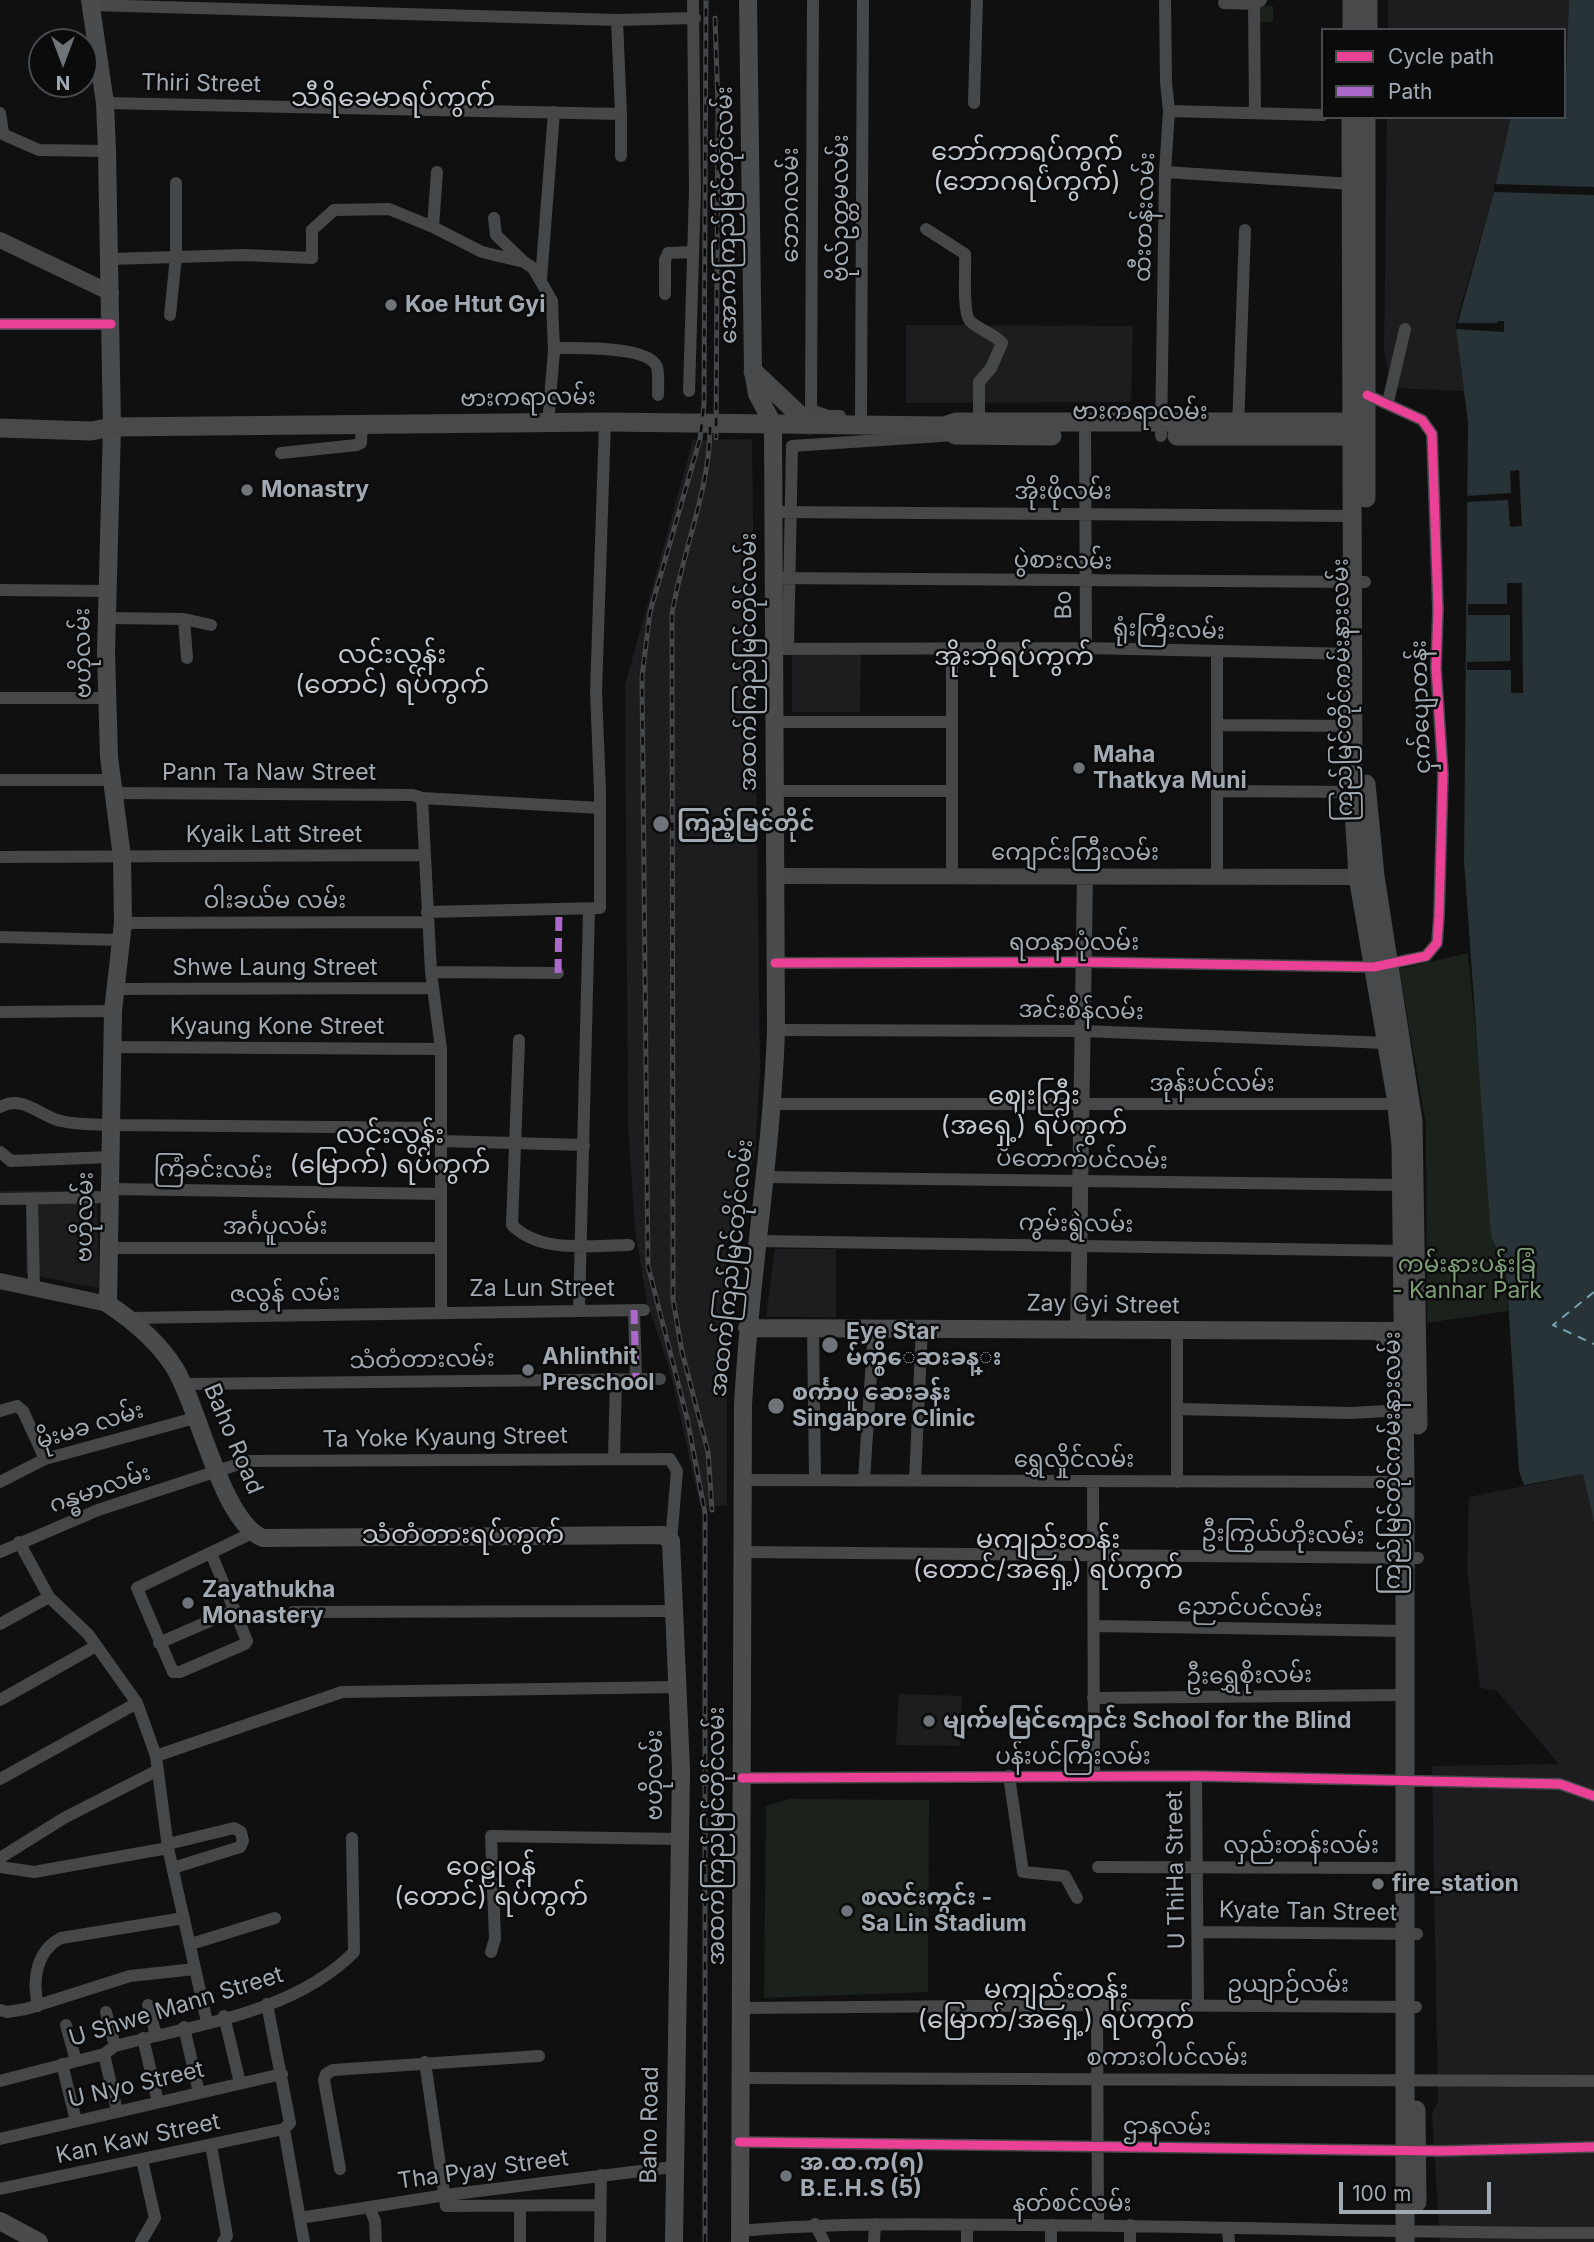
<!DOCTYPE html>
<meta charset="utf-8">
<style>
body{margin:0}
#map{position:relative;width:1594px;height:2242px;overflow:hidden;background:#101011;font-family:Inter,sans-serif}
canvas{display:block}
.legend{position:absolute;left:1321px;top:28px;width:245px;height:91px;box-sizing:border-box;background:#0b0b0c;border:2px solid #474b4f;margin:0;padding:9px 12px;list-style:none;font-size:21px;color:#a1aab3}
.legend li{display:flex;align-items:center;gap:14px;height:35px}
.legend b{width:35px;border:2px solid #474b4f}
.north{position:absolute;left:28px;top:28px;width:70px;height:70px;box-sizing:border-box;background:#0b0b0c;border:2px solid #474b4f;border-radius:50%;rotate:180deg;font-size:19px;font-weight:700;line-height:28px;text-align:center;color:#a1aab3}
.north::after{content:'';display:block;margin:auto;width:24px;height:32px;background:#6e747a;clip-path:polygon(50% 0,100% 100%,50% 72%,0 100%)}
.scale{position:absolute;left:1339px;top:2182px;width:152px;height:32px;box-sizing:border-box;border:4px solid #a1aab3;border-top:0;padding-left:9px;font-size:21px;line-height:24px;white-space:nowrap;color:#a1aab3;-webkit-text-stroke:5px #0b0b0c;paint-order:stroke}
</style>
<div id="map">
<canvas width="1594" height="2242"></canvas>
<ul class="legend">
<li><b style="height:9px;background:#ea4096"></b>Cycle path</li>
<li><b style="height:9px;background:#ac68c9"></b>Path</li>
</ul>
<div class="north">N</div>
<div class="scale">100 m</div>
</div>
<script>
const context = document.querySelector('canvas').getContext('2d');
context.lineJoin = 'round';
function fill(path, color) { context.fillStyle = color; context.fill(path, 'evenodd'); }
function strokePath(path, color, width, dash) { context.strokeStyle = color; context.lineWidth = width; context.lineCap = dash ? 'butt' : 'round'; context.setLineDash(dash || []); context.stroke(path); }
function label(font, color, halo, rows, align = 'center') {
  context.font = font + ' Inter,"Noto Sans Myanmar",sans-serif'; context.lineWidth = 5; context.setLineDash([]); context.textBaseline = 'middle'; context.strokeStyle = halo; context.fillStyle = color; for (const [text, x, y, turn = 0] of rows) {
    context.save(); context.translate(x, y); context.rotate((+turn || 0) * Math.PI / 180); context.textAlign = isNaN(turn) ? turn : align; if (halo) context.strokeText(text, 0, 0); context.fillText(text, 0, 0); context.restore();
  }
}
fill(new Path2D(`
 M1388 0H1569L1565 87 1564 30H1388Z
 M1387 117H1511L1494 192 1456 323 1464 391 1392 388 1384 351Z
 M906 325 1133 326 1131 402 906 403Z
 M752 439 760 1070 755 1155 727 1239V1506H700L670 1370 647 1303 635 1229 628 1125 625 685 693 440Z
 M861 654 860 712H792V655Z
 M97 1190 99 1288 26 1274V1204L0 1203V1191Z
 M775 1249H836V1317H766Z
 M1583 1474 1594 1523V2242H1440L1432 2113 1438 2101 1432 1766 1559 1764 1497 1691 1480 1688 1467 1569 1469 1497Z
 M899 1694 962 1696 960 1746 896 1745Z`), '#1d1d1f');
fill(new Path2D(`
 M1258 6H1273V22H1258Z
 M1468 953 1486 1138 1491 1237 1506 1268 1508 1311 1427 1323 1426 1125 1399 969Z
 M789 1799 929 1800 928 1992 764 1998 766 1806Z`), '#1b211b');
fill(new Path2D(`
 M1569 0H1594V1523L1583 1474 1524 1485 1519 1471 1506 1268 1491 1237 1464 861 1468 422 1456 329 1494 192 1511 117H1564Z`), '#273336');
fill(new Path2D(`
 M1494 184 1594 187V195L1494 192Z
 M1498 321H1504V332L1456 329V323H1497Z
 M1519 470 1522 526 1510 527 1508 500 1466 502V496L1511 493 1510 471Z
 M1507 583H1522L1523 693H1511V670H1467V662L1510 661V615H1468V604H1507Z`), '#101011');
strokePath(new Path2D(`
 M1594 1292 1553 1325 1594 1344`), '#76a1af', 2, [9, 7]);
strokePath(new Path2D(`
 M813 0 811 410 828 416H840
 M1224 3 1254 4
 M91 5 617 20 695 18
 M105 103 621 114 617 20
 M974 103 977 0
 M1169 111 1323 115
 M0 113 3 133
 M1255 113 1254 4 1261 0
 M621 114V156
 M0 133 39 150 107 151
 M437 172 433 227 482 252 524 262 533 268 552 301 554 351 560 348C580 348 649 346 657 367 659 375 658 387 658 395
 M1165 172 1352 184
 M494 218 496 235 524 262
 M926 229 965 254C966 267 962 312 970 321 979 330 993 333 1002 343L991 368 979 382V422
 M110 259 244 255 312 258V230L334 210 389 209 433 227
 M541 279 554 112
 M665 294V260L668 253 693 252
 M170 315 176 257V183
 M0 324H111
 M689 391 695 191 693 0
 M1388 402 1405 329
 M861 416 863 0
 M548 423 554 351
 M1085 423 1086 648
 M1238 429 1245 230
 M1161 436 1165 172 1169 111 1166 82 1165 0
 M281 453 357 445 361 443 362 424
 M773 512 1354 516
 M773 578 1365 582
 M0 590 107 591
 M107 618 184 619 211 625
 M184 619 187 658
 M952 648V875
 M774 649 1086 648 1353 654
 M788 649 792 446 955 435
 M1217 653V876
 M0 698H108
 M775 722H952
 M1217 725 1353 726
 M0 780H112
 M775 791H952
 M1217 791 1360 792
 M116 793 413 795 422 798 600 808
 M422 798 431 972 441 1049V1311
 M0 857 425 855
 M427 912 600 908V791L596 692 605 422
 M123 923 427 922
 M0 937 120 940
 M775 963 1084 962 1374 967 1426 956 1437 943 1439 916 1443 774 1436 668 1438 609 1432 434 1422 420 1367 395
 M431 972 558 973
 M116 989 433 988
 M0 1012 113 1011
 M776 1030 1083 1031 1386 1043
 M519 1040 512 1225C541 1254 590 1245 629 1245
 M113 1047 441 1049
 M774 1104H1403
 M0 1107C23 1094 41 1117 61 1121 77 1125 95 1124 111 1125L441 1128
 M441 1141 584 1145
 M0 1152 11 1161 110 1157
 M764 1177 1402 1185
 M111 1189 441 1194
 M0 1199 110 1197
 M32 1199 34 1289
 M757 1241 1407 1251
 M110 1248H441
 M579 1310 589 910
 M634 1310 636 1379
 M129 1318 644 1310
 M813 1328 815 1479
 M1177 1331V1482
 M184 1384 660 1379
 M1177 1409 1350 1413 1405 1410
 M0 1411 17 1406 23 1411 45 1459
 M614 1458 616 1379
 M743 1480 1405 1482
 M864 1480 874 1328
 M915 1480 922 1328
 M1093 1481 1094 1776
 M0 1482 45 1459 195 1418
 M19 1542 49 1597 88 1634 137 1703 156 1756 168 1848 207 2022
 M0 1552 98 1510 248 1461 670 1459 677 1471 671 1541
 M741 1552 1418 1558
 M211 1553 247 1641 245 1644 180 1672H173L137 1588 252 1533
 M293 1612 676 1611
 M0 1624 49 1597
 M1094 1626 1405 1631
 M159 1643 235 1610
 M1093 1698 1405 1695
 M0 1700 96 1646
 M156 1756 342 1692 678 1687
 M1009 1776 1023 1872 1065 1876 1077 1898
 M1196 1776 1198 2006
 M742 1778 1196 1776 1560 1784 1594 1796
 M0 1779 137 1703
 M168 1844 234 1828 241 1832 243 1841 240 1847 173 1868
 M0 1858 64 1818 158 1770
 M0 1867 34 1872 168 1848
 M1098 1867 1405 1868
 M1198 1932 1417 1934
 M191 1944 275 1918
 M491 1952 495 1939 491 1836 679 1839
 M267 2004 290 2123 284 2129
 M148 2005 156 2035
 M1097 2005 1098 2225
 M38 2006C32 1980 36 1951 61 1938L184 1918
 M740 2008 1097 2005 1416 2007
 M0 2010 7 2012 26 2009 130 1976 195 1969
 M106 2012 115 2046
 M224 2016 240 2083
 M66 2025 76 2061
 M184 2027 199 2093
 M143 2038 158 2102
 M104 2054 117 2111
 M425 2062 446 2206 599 2205
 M62 2064 76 2121
 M740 2078 1594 2081
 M0 2081 104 2054 115 2046C194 2025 294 2013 354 1952L352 1838
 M284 2129 304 2242
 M0 2139 282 2074
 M739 2142 1441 2151 1594 2147
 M211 2145 227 2236 223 2242
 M340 2169 324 2080 326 2074 333 2070 539 2056
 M0 2189 284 2129
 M369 2207 375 2221 376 2242
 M300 2218 446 2195 673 2167
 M815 2224 824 2242
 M1051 2225V2242
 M1228 2228 1229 2242
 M740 2231C835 2222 931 2224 1026 2225 1216 2226 1405 2233 1594 2233
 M141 2242 155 2218 142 2160
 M520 2242V2207
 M600 2242 601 2175
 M874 2242 875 2224
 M967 2242V2225
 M1130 2242V2225`), '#454749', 12);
strokePath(new Path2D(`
 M0 240 111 293
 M775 876 1367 877
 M0 1281 108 1304
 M1078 1330 1085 876`), '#454749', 16);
strokePath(new Path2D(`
 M90 0 105 103 107 151 112 427 106 652 109 757 122 857 123 923 113 1011 108 1304C132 1320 159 1343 174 1367 199 1406 221 1521 263 1538L663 1535 671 1541 681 1769 674 2242
 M747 1328 1394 1331
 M0 2221 39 2242
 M740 2242 743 1406C749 1280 772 1156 776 1030L773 424 757 394 753 371 748 0`), '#494b4d', 18);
strokePath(new Path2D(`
 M1352 30V0
 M1368 30V0
 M1351 117 1353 792 1358 877 1396 1097 1401 1146 1405 1482V2242
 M1366 117V498
 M753 371 810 425
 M944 426 955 435 1052 436
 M0 428 91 431 112 427 605 422 944 426 956 422H1363
 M1177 436H1360
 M1366 784 1375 876 1413 1121 1418 1425
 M1380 1332 1393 1340 1403 1351
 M1416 2110 1417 2202`), '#47494b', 19);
const rail = new Path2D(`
 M715 18 718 107 716 438
 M710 427C710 490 682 552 672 614L673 1299 682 1352 708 1452 712 1510
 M705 2242V1513L687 1418 648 1266 642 677 650 612 700 439 704 405 706 0`);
strokePath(rail, '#45474a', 5);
strokePath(rail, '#0b0b0c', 2.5, [8]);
strokePath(new Path2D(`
 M558 973 559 910
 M634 1310 636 1379`), '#ac68c9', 7, [14, 7]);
strokePath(new Path2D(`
 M0 324H111
 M775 963 1084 962 1374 967 1426 956 1437 943 1439 916 1443 774 1436 668 1438 609 1432 434 1422 420 1367 395
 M742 1778 1196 1776 1560 1784 1594 1796
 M739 2142 1441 2151 1594 2147`), '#ea4096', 9);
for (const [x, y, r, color] of [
 [391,305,7,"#6e747a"],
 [247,490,7,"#6e747a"],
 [1079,768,7,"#6e747a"],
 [661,824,9,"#6e747a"],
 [830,1345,9,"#6e747a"],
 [528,1370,7,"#6e747a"],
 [776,1406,9,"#6e747a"],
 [188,1603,7,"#6e747a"],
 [929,1721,7,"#6e747a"],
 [1378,1884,7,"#6e747a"],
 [847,1911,7,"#6e747a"],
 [786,2176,7,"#6e747a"]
]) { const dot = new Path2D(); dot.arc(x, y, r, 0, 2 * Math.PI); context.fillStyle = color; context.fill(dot); strokePath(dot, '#0b0b0c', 2.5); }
label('23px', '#a1aab3', '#0b0b0c', [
 ["Thiri Street",201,84,1],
 ["ဘောဂလမ်း",791,205,-90],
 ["ဗိုလ်ဥတ္တမလမ်း",841,208,-90],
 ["အောက်ကြည်မြင်တိုင်လမ်း",727,215,-91],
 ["ထီးတန်းလမ်း",1145,217,-88],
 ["ဗားကရာလမ်း",528,398,-1],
 ["ဗားကရာလမ်း",1140,412],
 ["အိုးဖိုလမ်း",1063,492],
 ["ပွဲစားလမ်း",1063,561,1],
 ["Bo",1064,605,-91],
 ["ရုံးကြီးလမ်း",1169,630,2],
 ["ဗဟိုလမ်း",83,653,-91],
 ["အထက်ကြည်မြင်တိုင်လမ်း",749,662,-90],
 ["ကြည်မြင်တိုင်ကမ်းနားလမ်း",1343,690,-91],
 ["ငှက်ပျောတန်း",1421,707,-92],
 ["Pann Ta Naw Street",269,773],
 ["Kyaik Latt Street",274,835],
 ["ကျောင်းကြီးလမ်း",1075,853],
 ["ဝါးခယ်မ လမ်း",275,901],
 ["ရတနာပုံလမ်း",1074,943],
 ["Shwe Laung Street",275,968],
 ["အင်းစိန်လမ်း",1081,1011,1],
 ["Kyaung Kone Street",277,1027],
 ["အုန်းပင်လမ်း",1212,1084],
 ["ပိတောက်ပင်လမ်း",1082,1160,1],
 ["ကြံခင်းလမ်း",213,1170,1],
 ["ဗဟိုလမ်း",85,1217,-89],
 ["ကွမ်းရွဲလမ်း",1076,1224,1],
 ["အင်္ဂပူလမ်း",275,1227],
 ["အထက်ကြည်မြင်တိုင်လမ်း",732,1268,-84],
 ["Za Lun Street",542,1289],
 ["ဇလွန် လမ်း",285,1294,-1],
 ["Zay Gyi Street",1103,1305,1],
 ["သံတံတားလမ်း",422,1360,-1],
 ["မိုးမခ လမ်း",90,1426,-17],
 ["Ta Yoke Kyaung Street",445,1438,-1],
 ["Baho Road",233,1439,67],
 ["ရွှေလှိုင်လမ်း",1074,1460],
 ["ကြည်မြင်တိုင်ကမ်းနားလမ်း",1393,1463,-90],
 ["ဂန္ဓမာလမ်း",100,1489,-19],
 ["ဦးကြွယ်ဟိုးလမ်း",1283,1535,1],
 ["ညောင်ပင်လမ်း",1250,1608,1],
 ["ဦးရွှေစိုးလမ်း",1249,1676,-1],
 ["ပန်းပင်ကြီးလမ်း",1073,1757],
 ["ဗဟိုလမ်း",655,1775,-90],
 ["အထက်ကြည်မြင်တိုင်လမ်း",717,1836,-90],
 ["လှည်းတန်းလမ်း",1301,1846],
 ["U ThiHa Street",1176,1870,-91],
 ["Kyate Tan Street",1308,1912,1],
 ["ဥယျာဉ်လမ်း",1288,1985],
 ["U Shwe Mann Street",176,2007,-17],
 ["စကားဝါပင်လမ်း",1167,2058],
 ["U Nyo Street",136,2085,-13],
 ["Baho Road",650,2125,-89],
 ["ဌာနလမ်း",1167,2127,1],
 ["Kan Kaw Street",138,2139,-12],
 ["Tha Pyay Street",483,2170,-8],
 ["နတ်စင်လမ်း",1072,2204]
]);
label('bold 23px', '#a1aab3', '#0b0b0c', [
 ["Koe Htut Gyi",405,305],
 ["Monastry",261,490],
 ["Maha",1093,755],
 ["Thatkya Muni",1093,781],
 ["ကြည့်မြင်တိုင်",677,824],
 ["Eye Star",846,1332],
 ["မ်က္စိေဆးခန္း",846,1358],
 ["Ahlinthit",542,1357],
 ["Preschool",542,1383],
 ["စင်္ကာပူ ဆေးခန်း",792,1393],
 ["Singapore Clinic",792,1419],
 ["Zayathukha",202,1590],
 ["Monastery",202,1616],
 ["မျက်မမြင်ကျောင်း School for the Blind",943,1721],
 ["fire_station",1392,1884],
 ["စလင်းကွင်း -",861,1898],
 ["Sa Lin Stadium",861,1924],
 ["အ.ထ.က(၅)",800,2163],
 ["B.E.H.S (5)",800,2189]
], 'left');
label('23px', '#7d9e77', '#0b0b0c', [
 ["ကမ်းနားပန်းခြံ",1467,1265],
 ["- Kannar Park",1467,1291]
]);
label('26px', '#c2c8cf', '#0b0b0c', [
 ["သီရိခေမာရပ်ကွက်",393,98],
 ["ဘော်ကာရပ်ကွက်",1027,152],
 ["(ဘောဂရပ်ကွက်)",1027,182],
 ["လင်းလွန်း",392,655],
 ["(တောင်) ရပ်ကွက်",392,685],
 ["အိုးဘိုရပ်ကွက်",1014,657],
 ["ဈေးကြီး",1034,1096],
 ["(အရှေ့) ရပ်ကွက်",1034,1126],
 ["လင်းလွန်း",390,1135],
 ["(မြောက်) ရပ်ကွက်",390,1165],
 ["သံတံတားရပ်ကွက်",463,1535],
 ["မကျည်းတန်း",1048,1540],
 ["(တောင်/အရှေ့) ရပ်ကွက်",1048,1570],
 ["ဝေဠုဝန်",491,1867],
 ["(တောင်) ရပ်ကွက်",491,1897],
 ["မကျည်းတန်း",1056,1990],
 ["(မြောက်/အရှေ့) ရပ်ကွက်",1056,2020]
]);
</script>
